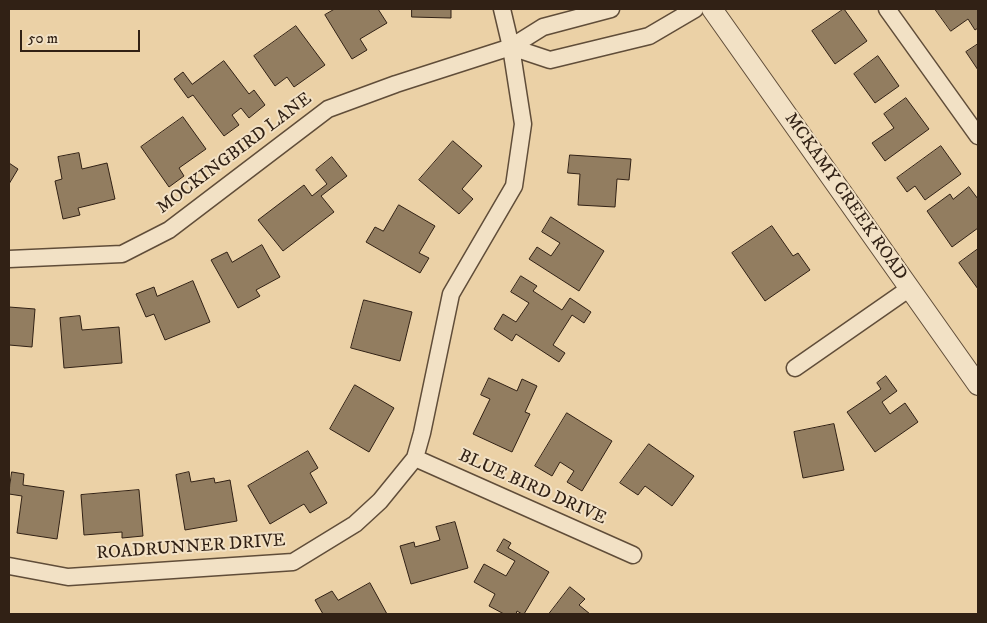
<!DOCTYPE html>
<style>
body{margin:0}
#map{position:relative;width:987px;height:623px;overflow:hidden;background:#ebd1a6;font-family:"IM FELL DW Pica",serif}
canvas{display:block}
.frame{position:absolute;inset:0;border:10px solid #312115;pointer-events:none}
.scale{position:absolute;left:20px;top:30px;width:120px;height:22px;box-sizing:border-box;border:2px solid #312115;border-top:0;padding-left:6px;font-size:15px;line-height:18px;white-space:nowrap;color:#312115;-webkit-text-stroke:4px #f2e1c5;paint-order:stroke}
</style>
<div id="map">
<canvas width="987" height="623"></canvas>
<div class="frame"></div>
<div class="scale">50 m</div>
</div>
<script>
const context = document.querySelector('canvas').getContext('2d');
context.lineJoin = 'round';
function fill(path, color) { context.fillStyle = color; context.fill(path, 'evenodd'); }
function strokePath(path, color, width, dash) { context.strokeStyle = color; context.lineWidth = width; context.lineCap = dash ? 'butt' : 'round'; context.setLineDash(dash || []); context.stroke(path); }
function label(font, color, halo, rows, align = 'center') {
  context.font = font + ' "IM FELL DW Pica",serif'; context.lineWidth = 4; context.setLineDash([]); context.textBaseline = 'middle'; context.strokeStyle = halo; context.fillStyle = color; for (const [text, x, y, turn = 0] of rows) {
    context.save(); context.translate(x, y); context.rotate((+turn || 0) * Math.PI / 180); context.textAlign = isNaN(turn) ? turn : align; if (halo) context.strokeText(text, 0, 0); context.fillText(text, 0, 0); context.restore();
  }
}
const building = new Path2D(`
 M335 9H378L387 23 360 39 367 50 352 59 325 15Z
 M412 9H451V18L412 17Z
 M844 9 867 41 835 64 812 31Z
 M935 9H978V28L975 30 968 19 951 31Z
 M296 26 325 65 294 87 287 77 275 86 254 56Z
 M978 44V70L966 52Z
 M878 56 899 86 875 103 854 74Z
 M224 61 249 94 254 90 265 105 249 118 241 108 232 115 239 125 224 136 193 95 188 98 174 79 183 72 192 84Z
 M906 98 929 129 885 161 872 143 894 128 884 114Z
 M183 117 206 149 179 168 184 176 169 187 141 147Z
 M453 141 482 166 462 189 473 199 459 214 419 180Z
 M941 146 961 174 925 200 915 186 907 192 897 178Z
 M79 153 82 169 107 163 115 199 78 208 80 215 63 219 55 181 62 179 58 157Z
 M570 155 631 159 629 180 617 179 615 207 578 205 580 174 568 173Z
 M332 157 347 176 321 196 334 212 283 251 258 220 304 185 312 196 327 184 316 170Z
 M9 163 18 169 9 184Z
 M969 187 978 199V228L952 247 927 211 950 194 953 199Z
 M399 205 435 226 419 253 429 258 420 273 366 242 375 227 383 231Z
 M551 217 604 251 579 291 529 259 537 247 551 256 560 243 542 232Z
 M772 226 793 256 798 253 810 270 765 301 732 253Z
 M262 245 280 277 256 290 260 296 238 308 211 260 227 252 232 262Z
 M978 249V289L959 263Z
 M521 276 537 286 533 291 562 310 570 298 591 312 584 323 572 315 553 345 565 353 559 362 516 334 512 341 494 329 503 314 516 322 529 303 511 292Z
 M193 281 210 322 165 340 154 314 146 317 136 294 154 287 157 296Z
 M364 300 412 312 400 361 351 348Z
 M9 307 35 309 32 347 9 345Z
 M80 316 82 330 119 327 122 363 64 368 60 318Z
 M886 376 897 391 882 402 890 414 905 403 918 422 875 452 847 412 881 389 877 383Z
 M489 378 517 391 522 379 537 386 525 412 530 414 512 452 473 434 490 399 481 395Z
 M355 385 394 408 369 452 330 429Z
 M567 413 612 441 582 491 567 482 574 471 560 462 552 476 535 466Z
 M834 424 844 470 803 478 794 432Z
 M649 444 694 476 672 506 645 486 638 495 620 483Z
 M308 451 318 468 310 473 327 503 310 513 304 504 270 524 248 486Z
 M12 472 24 474 23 485 64 491 57 539 17 533 22 496 9 494Z
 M189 472 191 482 214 478 215 483 230 480 237 521 185 530 176 475Z
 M139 490 143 536 122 538V532L84 535 81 495Z
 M455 522 468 568 411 584 400 546 414 542 415 547 440 540 436 527Z
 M504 539 511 543 508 548 549 572 524 614H522L517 611 516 614H504L489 606 495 594 474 582 484 564 506 576 515 561 497 551Z
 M370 583 387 614H323L315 600 332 591 338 600Z
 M570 587 585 599 579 605 590 614H549Z`);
fill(building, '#927d60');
strokePath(building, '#312115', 1);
const minor = new Path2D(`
 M887 9 978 136
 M511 47 550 60 649 36 695 9
 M9 259 122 254 169 230 328 109 396 84 511 47 543 27 611 9
 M795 368 910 288
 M415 458 633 555
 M9 566 68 577 293 562 355 524 380 501 415 458 422 433 451 294 514 186 523 124 511 47 502 9`);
const tertiary = new Path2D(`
 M712 9 978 385`);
strokePath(minor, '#604d39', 19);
strokePath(tertiary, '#604d39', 22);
strokePath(minor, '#f2e1c5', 16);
strokePath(tertiary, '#f2e1c5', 20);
label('18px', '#312115', '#f2e1c5', [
 ["MOCKINGBIRD LANE",235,154,-37],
 ["MCKAMY CREEK ROAD",845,197,55],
 ["BLUE BIRD DRIVE",532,488,24],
 ["ROADRUNNER DRIVE",191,548,-4]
]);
</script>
